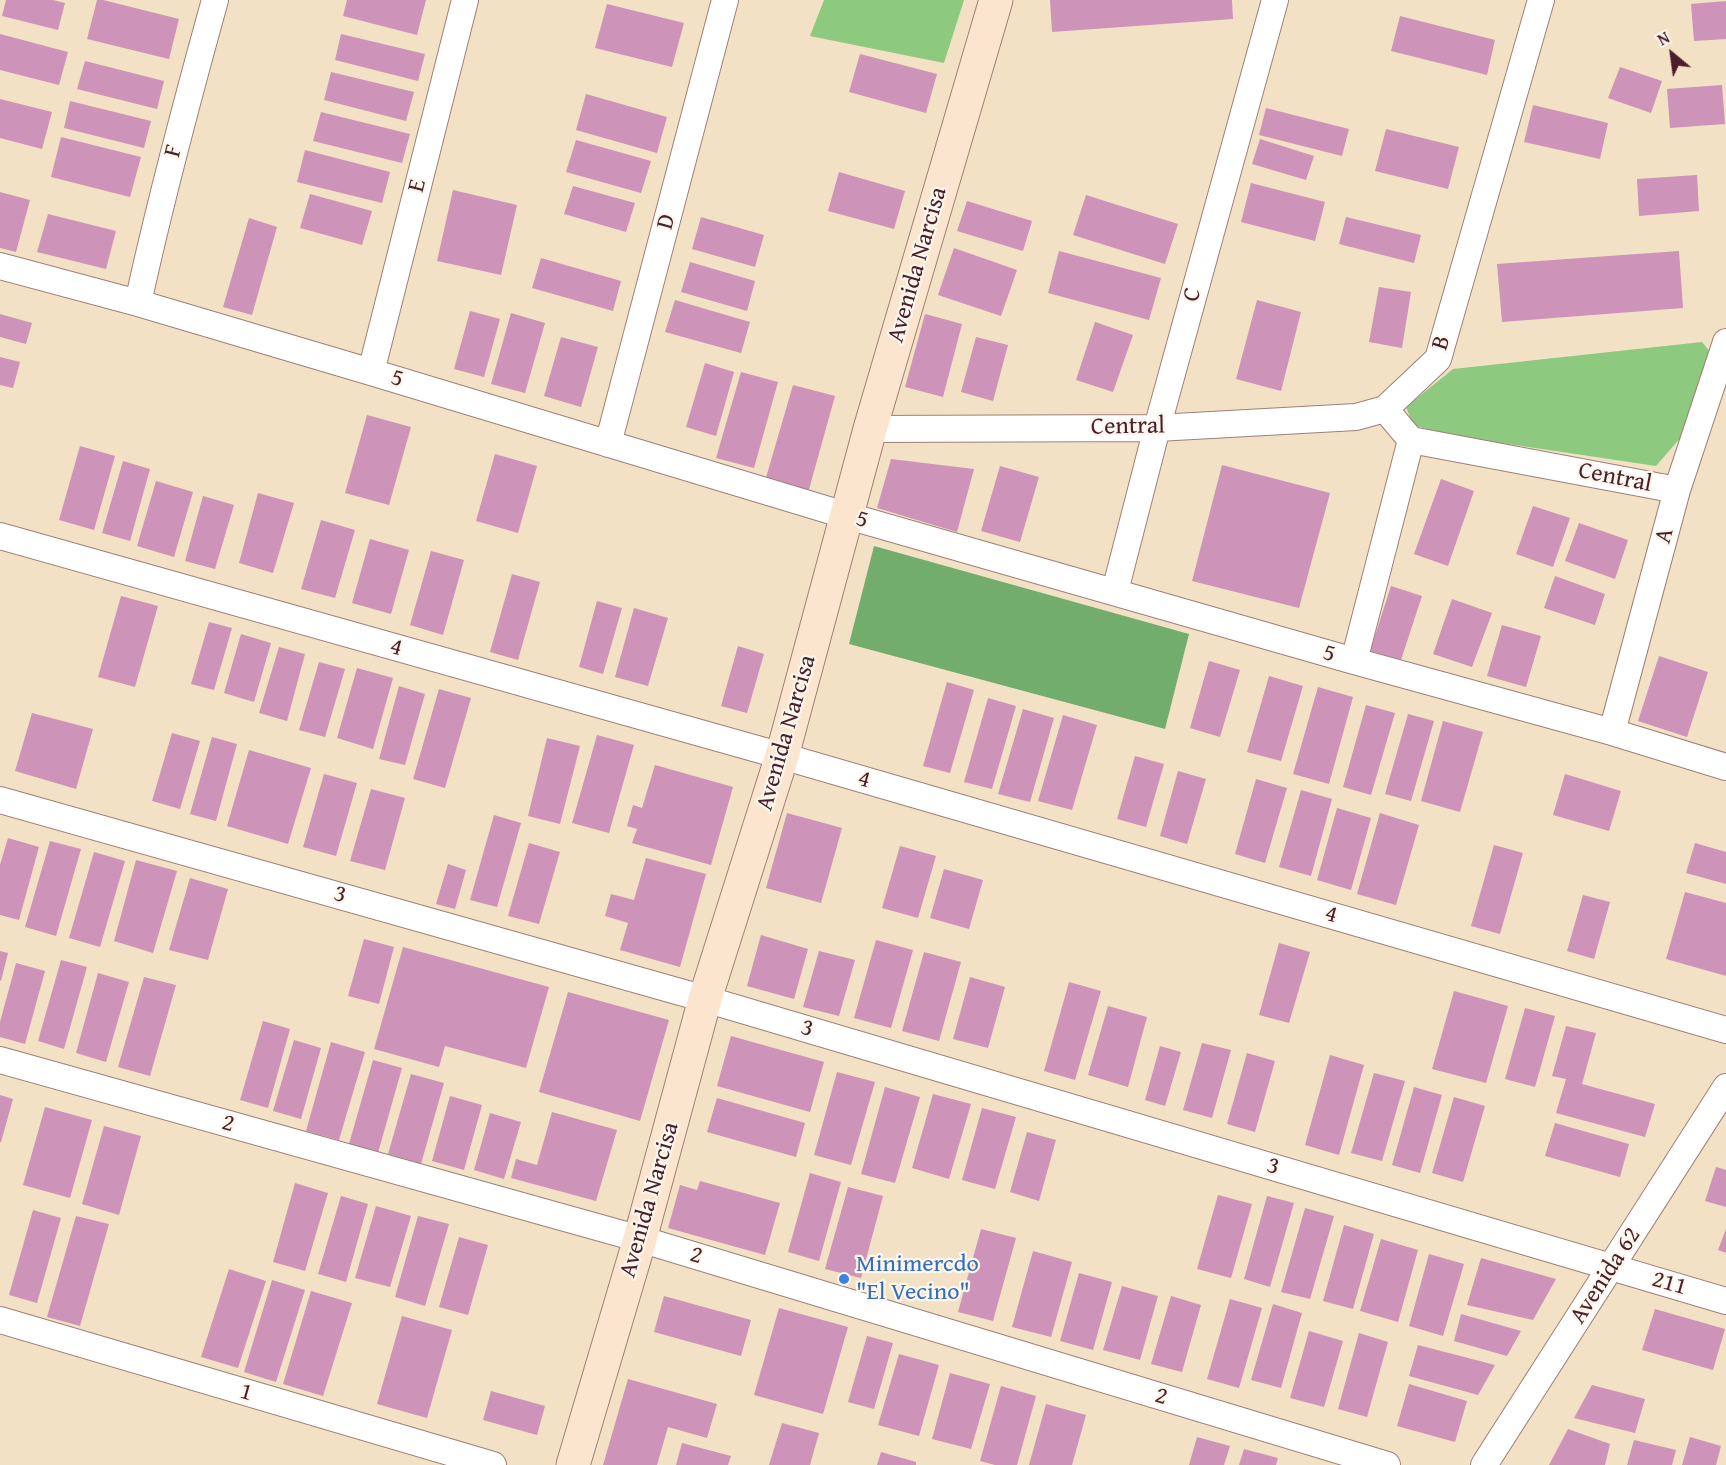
<!DOCTYPE html>
<style>
body{margin:0}
#map{position:relative;width:1726px;height:1465px;overflow:hidden;background:#f2e1c5;font-family:"Gentium Book Plus",serif}
canvas{display:block}
.north{position:absolute;left:1642px;top:24px;width:60px;height:60px;-webkit-text-stroke:4px #fbf7ec;paint-order:stroke;rotate:331deg;font-size:16px;font-weight:700;line-height:24px;text-align:center;color:#4a1f2b}
.north::after{content:'';display:block;margin:auto;width:21px;height:27px;background:#4a1f2b;clip-path:polygon(50% 0,100% 100%,50% 72%,0 100%)}
</style>
<div id="map">
<canvas width="1726" height="1465"></canvas>
<div class="north">N</div>
</div>
<script>
const context = document.querySelector('canvas').getContext('2d');
context.lineJoin = 'round';
function fill(path, color) { context.fillStyle = color; context.fill(path, 'evenodd'); }
function strokePath(path, color, width, dash) { context.strokeStyle = color; context.lineWidth = width; context.lineCap = dash ? 'butt' : 'round'; context.setLineDash(dash || []); context.stroke(path); }
function label(font, color, halo, rows, align = 'center') {
  context.font = font + ' "Gentium Book Plus",serif'; context.lineWidth = 4.5; context.setLineDash([]); context.textBaseline = 'middle'; context.strokeStyle = halo; context.fillStyle = color; for (const [text, x, y, turn = 0] of rows) {
    context.save(); context.translate(x, y); context.rotate((+turn || 0) * Math.PI / 180); context.textAlign = isNaN(turn) ? turn : align; if (halo) context.strokeText(text, 0, 0); context.fillText(text, 0, 0); context.restore();
  }
}
fill(new Path2D(`
 M824 0H964L944 63 810 36Z
 M1702 342 1711 353 1688 429 1656 466 1448 435 1413 425 1406 407 1453 369Z`), '#8dc97e');
fill(new Path2D(`
 M874 546 1189 634 1165 729 849 644Z`), '#72ad6d');
fill(new Path2D(`
 M6 0H53L65 3 58 30 2 16Z
 M97 0H103L179 19 169 59 87 39Z
 M347 0H426L417 35 343 16Z
 M1050 0H1232L1233 19 1052 32Z
 M1726 1V39L1694 41 1691 4Z
 M607 4 684 23 672 67 595 48Z
 M1400 16 1495 40 1487 75 1391 51Z
 M0 34 68 52 59 85 0 70Z
 M341 34 425 54 418 81 335 60Z
 M860 54 937 74 926 113 849 92Z
 M85 61 164 81 157 109 77 89Z
 M1620 67 1662 81 1651 113 1608 98Z
 M331 72 414 92 406 121 324 100Z
 M1722 85 1725 124 1670 128 1667 89Z
 M586 94 667 117 657 153 576 130Z
 M0 99 52 112 42 149 0 138Z
 M70 101 151 121 144 148 64 128Z
 M1533 105 1608 123 1600 159 1524 142Z
 M1266 108 1349 129 1342 156 1259 135Z
 M321 112 410 134 402 163 313 141Z
 M1386 129 1459 147 1448 189 1375 171Z
 M61 137 141 157 130 197 51 177Z
 M1260 139 1314 156 1306 180 1252 164Z
 M576 140 651 161 641 193 566 172Z
 M305 150 390 172 382 203 297 182Z
 M839 172 905 191 894 229 828 211Z
 M1697 175 1699 211 1639 216 1637 179Z
 M1251 183 1325 202 1315 241 1241 222Z
 M573 186 635 203 626 232 564 214Z
 M453 190 517 205 501 275 437 261Z
 M0 192 30 200 16 252 0 248Z
 M310 194 372 211 362 245 300 228Z
 M1086 195 1178 224 1165 264 1073 235Z
 M967 201 1032 221 1023 251 957 231Z
 M48 214 116 231 106 269 37 252Z
 M701 217 764 235 755 267 692 249Z
 M1346 217 1421 235 1414 263 1339 244Z
 M249 218 277 227 252 315 223 307Z
 M954 248 1017 270 1001 316 938 295Z
 M1059 251 1161 278 1149 320 1048 293Z
 M1679 251 1683 308 1502 322 1497 264Z
 M541 258 621 281 613 311 532 288Z
 M690 262 755 281 747 311 681 292Z
 M1379 287 1411 292 1402 348 1369 342Z
 M675 300 750 322 741 353 665 332Z
 M1257 300 1301 312 1281 391 1236 379Z
 M470 311 500 319 484 377 454 369Z
 M511 313 545 323 525 393 491 384Z
 M0 314 32 323 26 344 0 337Z
 M925 314 962 324 943 397 905 387Z
 M1095 322 1133 335 1113 392 1076 380Z
 M561 337 598 347 581 407 544 396Z
 M976 337 1008 345 993 401 961 392Z
 M0 357 20 362 13 388 0 385Z
 M705 363 734 372 716 436 686 427Z
 M741 372 778 382 754 468 716 458Z
 M793 385 835 396 808 493 765 481Z
 M367 415 411 427 389 505 345 493Z
 M80 446 115 456 94 530 59 520Z
 M495 454 537 466 518 533 476 521Z
 M891 459 974 469 957 532 877 508Z
 M123 461 150 469 130 541 102 533Z
 M1222 465 1330 493 1299 608 1192 581Z
 M1000 466 1039 477 1020 542 981 531Z
 M1441 479 1474 491 1448 566 1414 554Z
 M156 481 193 492 174 557 137 546Z
 M258 493 294 503 273 573 239 563Z
 M203 496 234 505 215 569 185 561Z
 M1533 506 1570 518 1553 567 1516 554Z
 M321 520 355 530 335 598 301 589Z
 M1579 523 1628 540 1615 579 1565 561Z
 M370 539 409 550 391 614 352 603Z
 M431 551 464 560 443 635 410 625Z
 M512 574 540 582 518 660 490 652Z
 M1555 576 1605 594 1595 625 1544 608Z
 M1391 586 1422 596 1401 660 1370 651Z
 M121 596 158 606 135 687 98 677Z
 M1452 599 1492 613 1472 667 1433 654Z
 M597 601 622 608 603 674 579 667Z
 M634 608 668 618 648 686 615 677Z
 M209 622 232 628 214 690 191 684Z
 M1502 625 1541 636 1526 687 1487 676Z
 M241 634 271 643 254 702 224 693Z
 M738 646 764 654 747 713 721 706Z
 M279 647 305 654 287 721 259 713Z
 M1659 656 1708 672 1687 737 1638 721Z
 M1209 661 1240 670 1220 737 1190 728Z
 M319 662 345 669 325 737 299 730Z
 M357 668 393 678 373 749 337 738Z
 M1269 676 1303 686 1281 761 1247 752Z
 M947 682 974 690 950 773 923 766Z
 M399 686 425 694 405 765 379 759Z
 M1318 687 1353 697 1329 784 1293 774Z
 M439 689 471 698 445 788 413 779Z
 M988 698 1016 706 992 789 964 782Z
 M1366 705 1395 713 1371 795 1343 787Z
 M1023 709 1054 718 1030 802 998 794Z
 M32 713 93 729 76 789 15 771Z
 M1408 714 1434 721 1411 801 1385 794Z
 M1063 715 1097 725 1072 810 1038 801Z
 M1443 721 1483 732 1460 812 1421 801Z
 M172 733 200 741 180 809 152 801Z
 M597 735 634 745 609 833 572 823Z
 M212 737 237 744 216 821 190 814Z
 M547 738 580 746 560 824 528 816Z
 M249 750 311 768 288 844 227 826Z
 M1135 756 1164 764 1146 827 1117 819Z
 M655 765 733 787 711 865 632 843 637 829 627 826 633 805 642 808Z
 M1178 771 1206 779 1187 844 1160 836Z
 M324 774 357 783 336 856 303 847Z
 M1565 774 1621 791 1609 831 1553 815Z
 M1256 779 1287 788 1265 863 1235 854Z
 M371 789 405 798 385 870 350 861Z
 M1301 790 1332 799 1311 876 1279 867Z
 M1337 808 1371 818 1351 890 1317 880Z
 M787 813 842 828 821 903 766 888Z
 M1380 813 1419 825 1396 905 1357 894Z
 M494 815 521 823 497 907 470 900Z
 M8 838 39 847 19 920 0 915V865Z
 M50 841 81 849 56 936 25 927Z
 M529 843 560 852 539 924 508 916Z
 M1695 843 1726 852V884L1686 873Z
 M1494 845 1523 853 1500 934 1471 926Z
 M900 846 936 856 918 918 882 908Z
 M94 852 125 861 100 947 69 938Z
 M646 858 706 874 680 967 620 950 628 923 605 916 611 894 634 900Z
 M136 860 177 871 153 953 114 941Z
 M448 864 466 870 455 909 436 904Z
 M944 869 983 880 969 929 930 918Z
 M190 878 228 889 208 960 169 950Z
 M1685 892 1726 903V976L1666 959Z
 M1583 895 1610 902 1594 959 1567 951Z
 M761 935 808 949 794 999 747 986Z
 M364 939 394 947 379 1004 348 996Z
 M876 940 913 950 891 1028 854 1018Z
 M1279 943 1310 952 1289 1023 1259 1015Z
 M403 947 549 987 526 1068 445 1046 439 1067 374 1049Z
 M0 951 8 953 1 981 0 980Z
 M819 951 855 960 839 1016 803 1007Z
 M924 952 961 962 939 1041 902 1031Z
 M61 960 87 967 64 1049 38 1041Z
 M16 963 45 971 25 1044 0 1037V1022Z
 M98 973 129 982 106 1062 76 1053Z
 M144 977 176 985 150 1076 118 1067Z
 M970 977 1005 987 988 1048 953 1039Z
 M1069 982 1101 991 1075 1080 1044 1071Z
 M1454 991 1508 1006 1486 1083 1432 1069Z
 M568 992 669 1020 640 1121 539 1092Z
 M1108 1006 1147 1017 1128 1087 1088 1075Z
 M1525 1008 1555 1016 1535 1087 1505 1079Z
 M263 1021 290 1029 268 1108 240 1100Z
 M1566 1026 1596 1033 1582 1084 1655 1104 1645 1137 1556 1113 1566 1079 1552 1076Z
 M731 1036 824 1062 810 1112 717 1086Z
 M294 1040 321 1048 301 1119 273 1111Z
 M331 1042 365 1052 339 1140 306 1131Z
 M1202 1043 1231 1050 1212 1118 1183 1110Z
 M1160 1046 1181 1052 1165 1106 1145 1100Z
 M1247 1053 1275 1061 1255 1132 1227 1124Z
 M1330 1055 1364 1065 1339 1155 1305 1145Z
 M373 1060 402 1068 378 1153 349 1144Z
 M837 1072 875 1082 851 1165 814 1155Z
 M1374 1073 1405 1081 1382 1161 1351 1153Z
 M411 1074 444 1083 421 1164 388 1154Z
 M885 1087 920 1097 895 1183 861 1174Z
 M1414 1087 1442 1095 1420 1173 1392 1165Z
 M933 1094 971 1104 949 1179 912 1168Z
 M0 1095 13 1099 1 1142H0Z
 M450 1096 482 1105 464 1170 432 1161Z
 M1454 1097 1485 1106 1463 1182 1432 1173Z
 M717 1098 805 1123 796 1157 707 1132Z
 M45 1107 92 1120 70 1198 23 1185Z
 M982 1108 1016 1117 995 1189 962 1180Z
 M552 1112 617 1130 596 1201 511 1178 516 1159 537 1165Z
 M490 1113 521 1122 504 1179 474 1170Z
 M1555 1123 1629 1144 1620 1177 1545 1156Z
 M104 1126 141 1136 119 1215 82 1204Z
 M1027 1132 1056 1140 1039 1201 1010 1192Z
 M1716 1167 1726 1170V1207L1705 1201Z
 M810 1173 841 1182 819 1261 788 1252Z
 M700 1181 780 1203 765 1255 668 1228 680 1185 697 1190Z
 M295 1183 328 1193 305 1271 273 1262Z
 M848 1187 883 1196 861 1278 825 1269Z
 M1218 1195 1252 1204 1231 1278 1197 1269Z
 M341 1196 368 1204 346 1282 318 1274Z
 M1267 1196 1294 1203 1270 1287 1244 1279Z
 M376 1206 411 1216 390 1287 355 1278Z
 M1305 1208 1334 1216 1310 1299 1281 1292Z
 M33 1210 61 1218 37 1303 9 1295Z
 M76 1216 109 1224 80 1326 47 1317Z
 M418 1216 449 1224 425 1306 395 1297Z
 M1344 1225 1374 1234 1353 1309 1323 1301Z
 M981 1229 1016 1238 993 1321 958 1312Z
 M1726 1229V1253L1718 1250Z
 M459 1237 488 1245 468 1315 439 1307Z
 M1381 1239 1418 1250 1398 1322 1360 1311Z
 M1033 1251 1072 1262 1051 1337 1012 1327Z
 M1429 1254 1464 1264 1443 1336 1409 1326Z
 M1481 1258 1556 1279 1533 1320 1467 1305Z
 M229 1269 266 1281 238 1368 201 1357Z
 M1079 1273 1112 1282 1093 1350 1060 1341Z
 M272 1280 305 1290 276 1382 244 1372Z
 M1122 1286 1158 1296 1140 1360 1103 1350Z
 M311 1291 352 1303 323 1396 283 1384Z
 M664 1296 751 1320 741 1356 654 1332Z
 M1171 1296 1201 1305 1182 1372 1151 1364Z
 M1230 1299 1262 1308 1239 1388 1207 1379Z
 M1273 1304 1302 1313 1281 1388 1251 1380Z
 M779 1308 848 1327 823 1414 754 1395Z
 M1655 1309 1725 1329 1713 1370 1642 1350Z
 M1461 1314 1521 1331 1507 1356 1454 1341Z
 M402 1316 452 1330 427 1418 377 1404Z
 M1309 1331 1343 1341 1324 1407 1290 1398Z
 M1359 1333 1388 1342 1367 1417 1338 1409Z
 M867 1336 893 1343 874 1409 848 1402Z
 M1418 1345 1495 1365 1478 1395 1409 1376Z
 M899 1354 939 1365 919 1436 878 1425Z
 M950 1373 990 1384 971 1449 932 1439Z
 M628 1379 717 1404 707 1438 668 1427 657 1465H603Z
 M1409 1384 1467 1401 1455 1442 1397 1426Z
 M1592 1385 1645 1399 1635 1433 1574 1418Z
 M1001 1386 1036 1396 1017 1465H995L980 1461Z
 M491 1391 545 1406 537 1435 483 1420Z
 M1046 1404 1086 1415 1072 1465H1029Z
 M782 1423 819 1433 810 1465H769Z
 M1568 1429 1610 1444 1605 1465H1549Z
 M1197 1437 1230 1446 1224 1465H1189Z
 M1690 1437 1721 1446 1716 1465H1682Z
 M1634 1440 1676 1450 1672 1465H1627Z
 M682 1443 731 1456 728 1465H676Z
 M1244 1449 1278 1458 1276 1465H1239Z
 M881 1452 916 1462V1465H877Z`), '#ce93b8');
const street = new Path2D(`
 M0 266 138 303 371 372 848 516 1354 661 1612 732 1726 767
 M138 303C160 201 187 101 215 0
 M371 372 465 0
 M870 429 1157 428 1356 417 1385 409
 M1411 440 1677 490
 M608 444 725 0
 M0 536 782 756 1726 1030
 M1115 591 1157 428 1275 0
 M1354 661 1411 440 1385 409 1438 359 1541 0
 M1612 732 1677 490 1726 342
 M0 800 705 999 1726 1301
 M0 1060 640 1239 1387 1465
 M0 1320 493 1465
 M1484 1465 1726 1087`);
const secondary = new Path2D(`
 M573 1465 640 1239 705 999 782 756 870 429 996 0`);
strokePath(street, '#9e8078', 28);
strokePath(secondary, '#9e8078', 35);
strokePath(street, '#fff', 26);
strokePath(secondary, '#fce5cf', 33);
for (const [x, y, r, color] of [
 [844,1279,6,"#3f7fe0"]
]) { const dot = new Path2D(); dot.arc(x, y, r, 0, 2 * Math.PI); context.fillStyle = color; context.fill(dot); strokePath(dot, '#fbf7ec', 2); }
label('24px', '#4a1f2b', '#fbf7ec', [
 ["F",174,151,-76],
 ["E",418,186,-76],
 ["D",667,222,-75],
 ["Avenida Narcisa",918,265,-74],
 ["C",1193,295,-75],
 ["B",1442,343,-72],
 ["5",397,379,17],
 ["Central",1128,427,-1],
 ["Central",1615,478,11],
 ["5",862,520,16],
 ["A",1665,536,-75],
 ["4",396,648,16],
 ["5",1329,654,16],
 ["Avenida Narcisa",787,733,-74],
 ["4",864,780,16],
 ["3",340,895,16],
 ["4",1331,915,16],
 ["3",807,1029,17],
 ["2",228,1124,16],
 ["3",1273,1167,17],
 ["Avenida Narcisa",650,1200,-74],
 ["2",696,1256,17],
 ["Avenida 62",1606,1276,-57],
 ["211",1669,1284,16],
 ["1",246,1393,16],
 ["2",1161,1397,17]
]);
label('24px', '#366cbe', '#fbf7ec', [
 ["Minimercdo",856,1265],
 ["\"El Vecino\"",856,1293]
], 'left');
</script>
